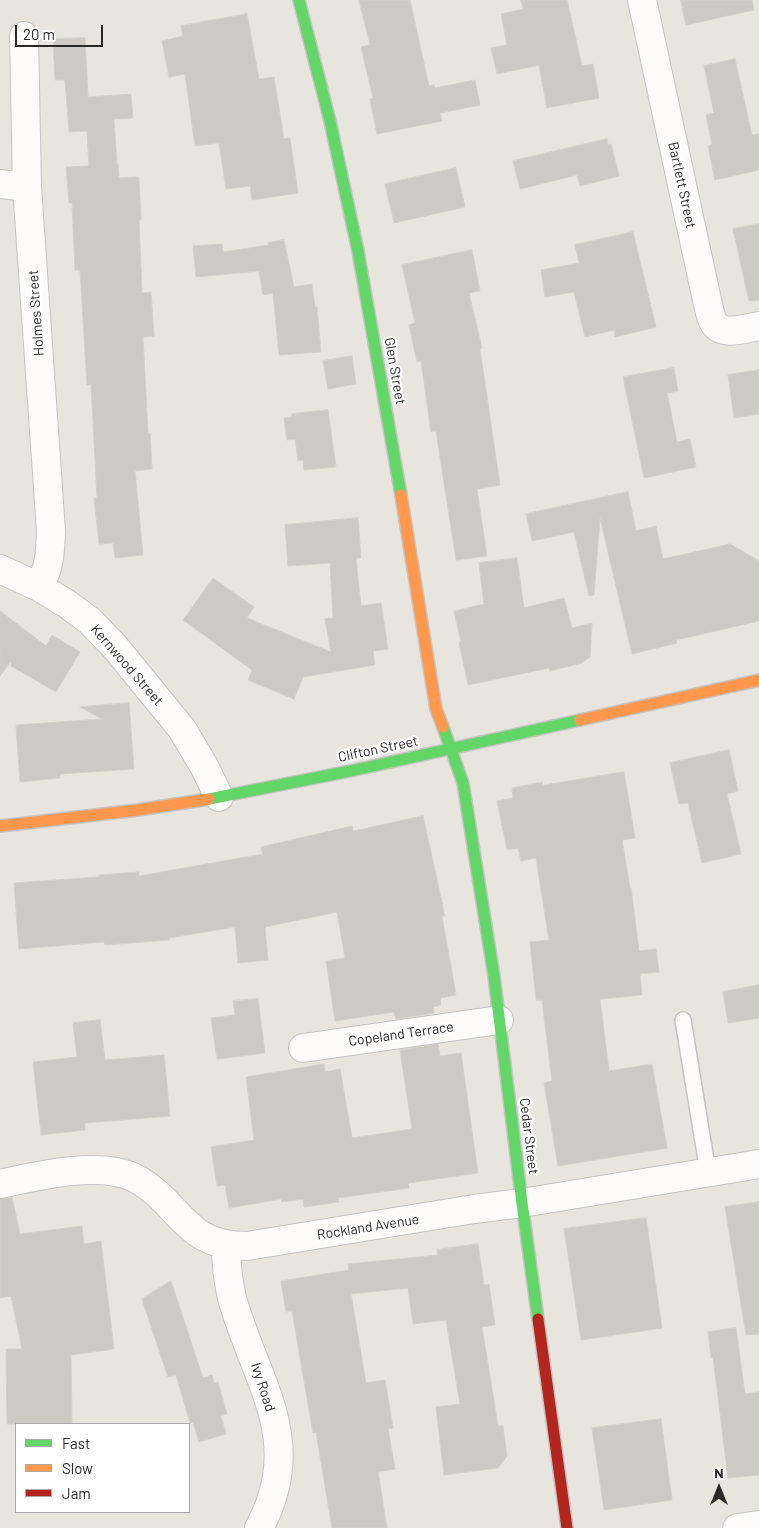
<!DOCTYPE html>
<style>
body{margin:0}
#map{position:relative;width:759px;height:1528px;overflow:hidden;background:#e8e4de;font-family:Barlow,sans-serif}
canvas{display:block}
.legend{position:absolute;left:15px;top:1423px;width:175px;height:90px;box-sizing:border-box;background:#fff;border:1px solid #a9a9a9;margin:0;padding:6px 9px;list-style:none;font-size:15px;color:#292929}
.legend li{display:flex;align-items:center;gap:10px;height:25px}
.legend b{width:25px;border:1px solid #a9a9a9}
.north{position:absolute;left:694px;top:1463px;width:50px;height:50px;-webkit-text-stroke:4px #fff;paint-order:stroke;rotate:0deg;font-size:14px;font-weight:700;line-height:20px;text-align:center;color:#292929}
.north::after{content:'';display:block;margin:auto;width:18px;height:22px;background:#292929;clip-path:polygon(50% 0,100% 100%,50% 72%,0 100%)}
.scale{position:absolute;left:15px;top:25px;width:88px;height:22px;box-sizing:border-box;border:2px solid #292929;border-top:0;padding-left:6px;font-size:15px;line-height:18px;white-space:nowrap;color:#292929;-webkit-text-stroke:4px #fff;paint-order:stroke}
</style>
<div id="map">
<canvas width="759" height="1528"></canvas>
<ul class="legend">
<li><b style="height:6px;background:#63d668"></b>Fast</li>
<li><b style="height:6px;background:#ff974d"></b>Slow</li>
<li><b style="height:6px;background:#b3261e"></b>Jam</li>
</ul>
<div class="north">N</div>
<div class="scale">20 m</div>
</div>
<script>
const context = document.querySelector('canvas').getContext('2d');
context.lineJoin = 'round';
function fill(path, color) { context.fillStyle = color; context.fill(path, 'evenodd'); }
function strokePath(path, color, width, dash) { context.strokeStyle = color; context.lineWidth = width; context.lineCap = dash ? 'butt' : 'round'; context.setLineDash(dash || []); context.stroke(path); }
function label(font, color, halo, rows, align = 'center') {
  context.font = font + ' Barlow,sans-serif'; context.lineWidth = 4.5; context.setLineDash([]); context.textBaseline = 'middle'; context.strokeStyle = halo; context.fillStyle = color; for (const [text, x, y, turn = 0] of rows) {
    context.save(); context.translate(x, y); context.rotate((+turn || 0) * Math.PI / 180); context.textAlign = isNaN(turn) ? turn : align; if (halo) context.strokeText(text, 0, 0); context.fillText(text, 0, 0); context.restore();
  }
}
const building = new Path2D(`
 M359 0H410L429 86 434 85 435 88 475 80 480 105 440 113 442 121 377 134 370 99 373 98 361 47 370 45Z
 M521 0H567L582 66 593 64 599 98 547 108 539 65 497 74 491 48 507 45 501 14 523 9Z
 M681 0H752L754 10 686 25Z
 M247 14 259 79 274 77 284 139 290 138 298 193 252 200 250 186 226 189 219 143 195 146 185 74 169 77 162 41 183 36 181 26Z
 M85 38 88 97 131 94 133 118 114 119 117 164H118L119 178 139 177 141 220H139L142 293 151 292 154 336 143 337 148 433H150L152 469 135 471 143 555 115 558 113 543 99 544 94 498H97L91 384 87 385 80 270H75L72 203H69L66 167 89 166 87 131 69 132 65 80H55L53 39Z
 M735 59 752 135 759 134V170L715 180 708 146 712 144 706 115 714 113 704 66Z
 M607 139 608 145 611 144 619 176 580 186 577 175 520 189 513 161Z
 M456 168 465 207 394 223 385 184Z
 M759 224V300L749 301 733 229Z
 M633 232 656 327 615 337 614 330 585 337 574 292 545 297 541 270 579 263 575 245Z
 M284 240 294 287 312 284 315 307H317L321 352 279 355 273 293 263 295 259 271 196 277 193 246 222 244 223 252 269 245 268 243Z
 M472 250 480 291 469 293 482 348 480 349 500 485 477 489 487 556 456 560 436 431 431 432 421 361 417 362 409 325 415 323 402 265Z
 M352 356 356 384 328 389 323 361Z
 M674 368 678 391 667 393 677 442 690 439 696 467 644 478 623 377Z
 M759 370V414L734 418 728 375Z
 M328 410 336 467 304 470 303 460 298 461 295 439 287 440 284 418 292 417V414Z
 M628 492 636 531 656 526 663 559 730 544 759 561V621L676 640 677 643 632 654 600 518 594 595 589 596 574 532 532 541 526 514Z
 M358 518 361 558H356L361 606 381 603 388 649 373 651 375 665 303 677 294 699 248 680 252 670 183 620 213 578 254 607 247 618 331 652 325 619 333 618 330 563 288 566 285 525Z
 M517 558 524 608 564 598 572 628 592 623 590 657 582 663 550 671 549 668 468 685 459 642H461L454 611 484 604 479 563Z
 M0 611 46 646 52 635 80 652 56 692 11 666V661L0 676Z
 M129 703 134 769 60 774V778L20 782 16 725 102 719 80 707Z
 M729 750 738 791 727 794 741 854 702 863 688 803 679 804 670 763Z
 M624 772 635 838 622 840 630 888H631L639 951 656 949 659 972 640 974 642 995 600 999 609 1071 652 1064 667 1148 558 1166 544 1083 552 1081 542 1000H536L530 942 549 940 536 858 521 861 518 848 507 850 497 801 513 798 512 788 542 782 543 785Z
 M423 816 445 916H442L456 995 440 998 441 1005 433 1007 434 1013 396 1019 394 1012 335 1021 326 961 345 958 337 912 265 927 268 960 238 963 235 927 169 938V940L105 945 104 942 19 949 14 883 99 877V875L139 872V876L263 854 261 847 352 826 353 831Z
 M759 985V1018L728 1023 723 992Z
 M258 999 265 1053 217 1059 211 1018 235 1015 233 1001Z
 M100 1020 105 1060 164 1055 170 1116 85 1123V1130L41 1135 33 1062 77 1057 73 1023Z
 M438 1044 440 1056 461 1053 478 1173 408 1183 409 1188 338 1198 339 1202 304 1207 303 1199 282 1202 281 1199 229 1208 225 1185 217 1186 211 1147 254 1140 246 1077 324 1064 325 1072 340 1069 352 1138 412 1129 400 1050Z
 M12 1197 20 1234 82 1226 84 1244 101 1241 114 1349 71 1355 72 1424H7L6 1349H22L11 1296 0 1298V1199Z
 M759 1202V1334L746 1335 725 1207Z
 M646 1218 662 1328 581 1340 564 1229Z
 M478 1244 484 1285 489 1284 495 1325 482 1327 498 1426H503L507 1456 498 1468 444 1475 436 1407 460 1404 446 1320 413 1324 408 1288 351 1294 366 1383 385 1380 393 1428 388 1429 395 1469 378 1472 387 1528H332L316 1432 313 1433 292 1311 286 1312 281 1281 349 1270 348 1264 438 1255 437 1250Z
 M171 1281 203 1378 212 1375 214 1383 218 1382 227 1414 221 1416 226 1434 199 1442 193 1422 190 1423 176 1375 168 1377 142 1299Z
 M736 1328 745 1394 759 1392V1475L728 1478 713 1357 711 1358 708 1332Z
 M661 1419 672 1500 604 1510 592 1428Z`);
fill(building, '#cdcac5');
strokePath(building, '#d3d0ca', 1);
const lane = new Path2D(`
 M683 1020 708 1172`);
const street = new Path2D(`
 M642 0 707 300C709 307 710 317 714 323 723 337 746 328 759 326
 M24 36 27 187 51 531C50 555 50 566 39 587
 M0 184 27 187
 M0 569 39 587 67 604 90 621 115 647 182 729 204 766 219 797
 M303 1048 499 1020
 M0 1184C37 1176 97 1161 133 1177 146 1183 156 1192 166 1202 192 1230 205 1246 247 1246L474 1209 522 1203 759 1164
 M226 1245C226 1263 228 1281 232 1298 255 1381 307 1440 259 1528
 M737 1528 759 1525`);
const fast = new Path2D(`
 M299 0 330 121 358 251 401 495
 M443 727 463 783 494 976 522 1203 538 1319
 M209 799 355 770 580 720`);
const slow = new Path2D(`
 M401 495 436 709 443 727
 M580 720 759 680
 M0 826 138 810 209 799`);
const jam = new Path2D(`
 M538 1319 567 1528`);
strokePath(lane, '#c5c3c4', 18);
strokePath(street, '#c5c3c4', 30);
strokePath(fast, '#c5c3c4', 14);
strokePath(slow, '#c5c3c4', 14);
strokePath(jam, '#c5c3c4', 14);
strokePath(lane, '#fcfbfa', 15);
strokePath(street, '#fcfbfa', 28);
strokePath(fast, '#63d668', 11);
strokePath(slow, '#ff974d', 11);
strokePath(jam, '#b3261e', 11);
label('14px', '#292929', '#fff', [
 ["Bartlett Street",682,185,78],
 ["Holmes Street",36,313,-94],
 ["Glen Street",395,371,80],
 ["Kernwood Street",127,665,49],
 ["Clifton Street",378,749,-12],
 ["Copeland Terrace",401,1034,-8],
 ["Cedar Street",529,1136,83],
 ["Rockland Avenue",368,1227,-9],
 ["Ivy Road",263,1387,72]
]);
</script>
